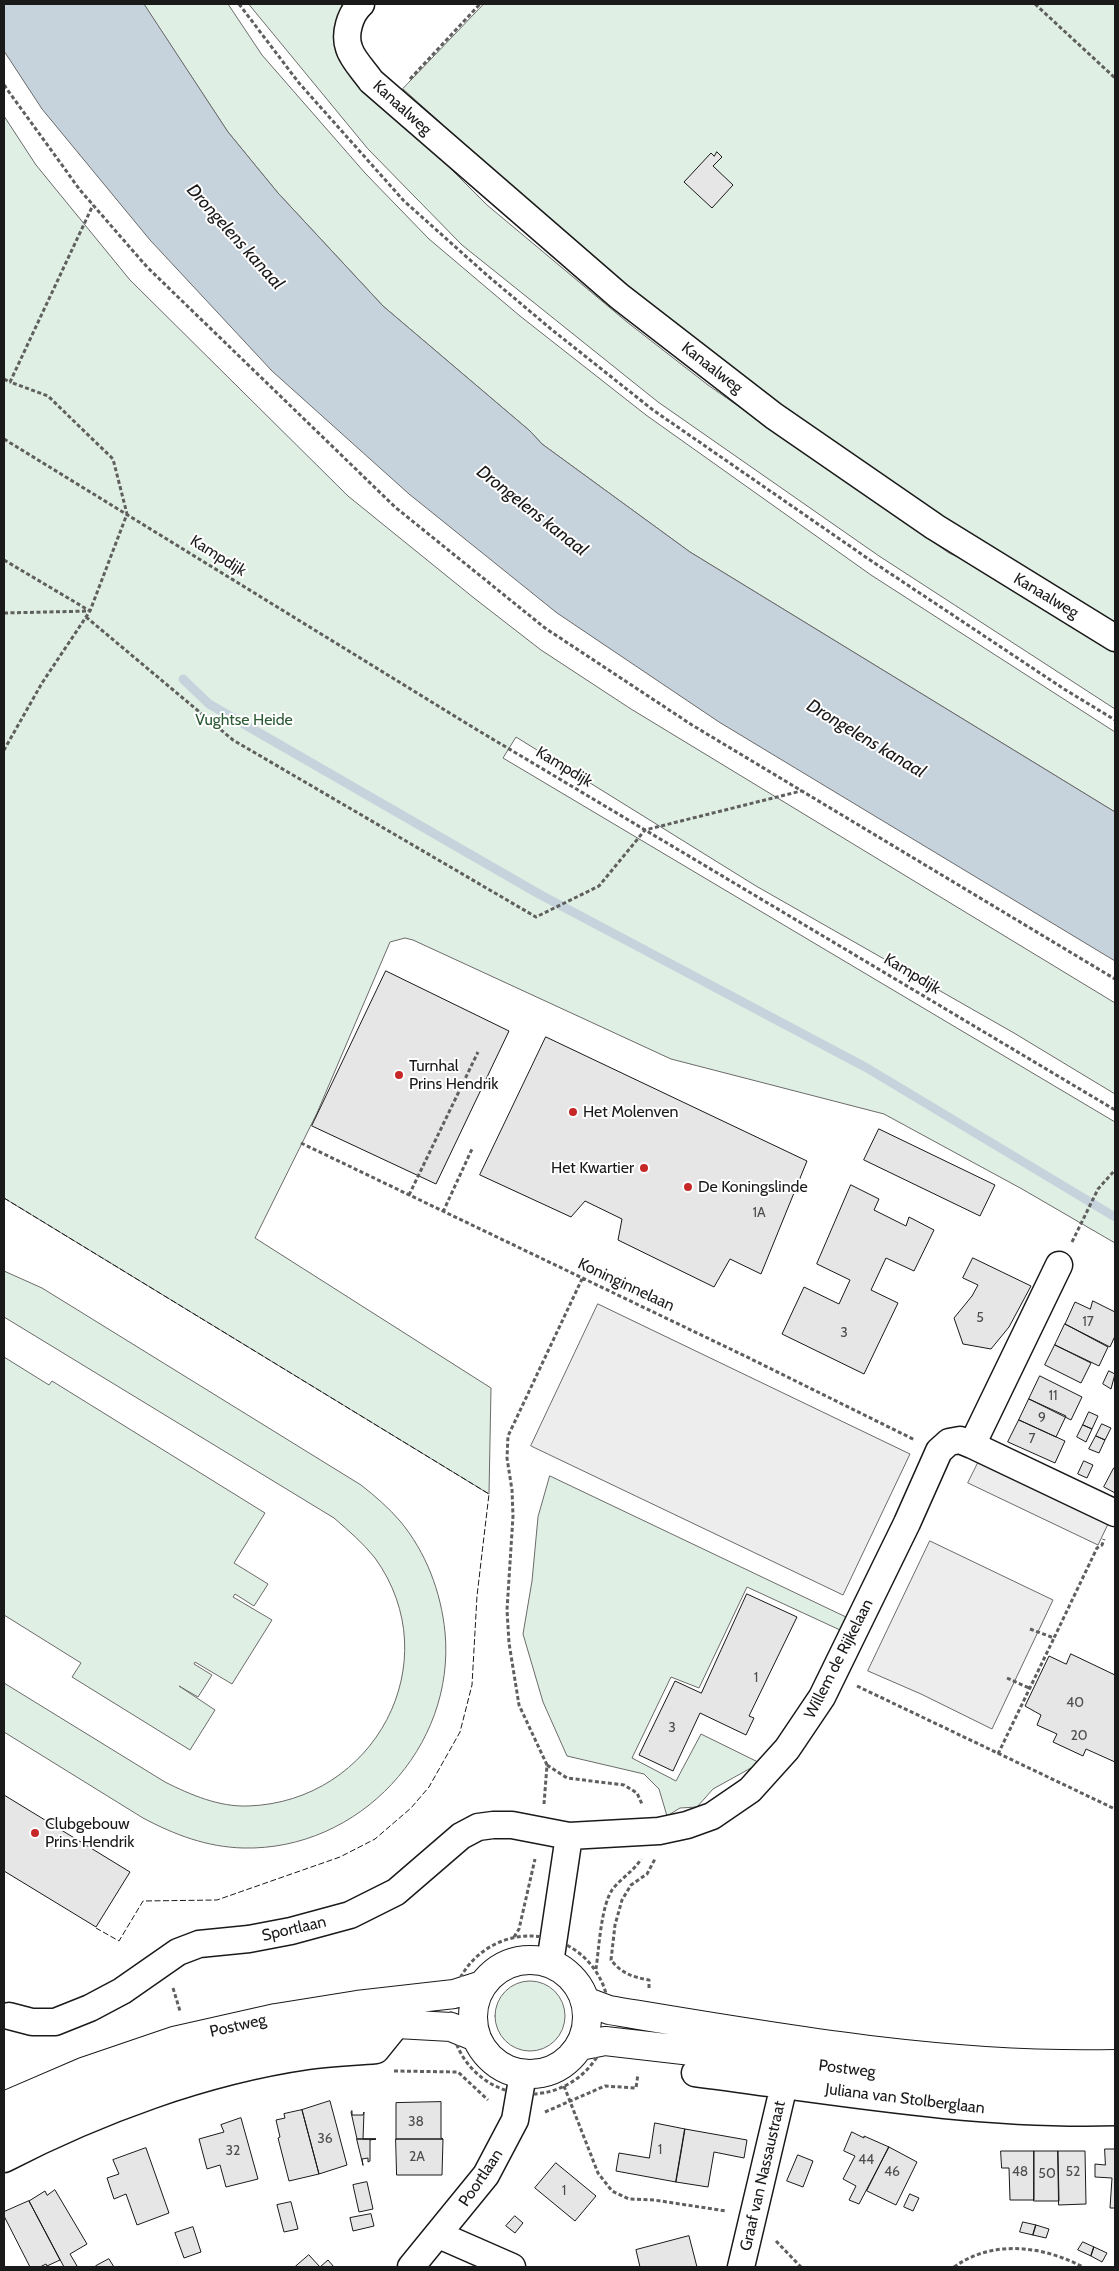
<!DOCTYPE html>
<style>
body{margin:0}
#map{position:relative;width:1119px;height:2271px;overflow:hidden;background:#fff;font-family:Cabin,sans-serif}
canvas{display:block}
.frame{position:absolute;inset:0;border:5px solid #1a1a1a;pointer-events:none}
</style>
<div id="map">
<canvas width="1119" height="2271"></canvas>
<div class="frame"></div>
</div>
<script>
const context = document.querySelector('canvas').getContext('2d');
context.lineJoin = 'round';
function fill(path, color) { context.fillStyle = color; context.fill(path, 'evenodd'); }
function strokePath(path, color, width, dash) { context.strokeStyle = color; context.lineWidth = width; context.lineCap = dash ? 'butt' : 'round'; context.setLineDash(dash || []); context.stroke(path); }
function label(font, color, halo, rows, align = 'center') {
  context.font = font + ' Cabin,sans-serif'; context.lineWidth = 4; context.setLineDash([]); context.textBaseline = 'middle'; context.strokeStyle = halo; context.fillStyle = color; for (const [text, x, y, turn = 0] of rows) {
    context.save(); context.translate(x, y); context.rotate((+turn || 0) * Math.PI / 180); context.textAlign = isNaN(turn) ? turn : align; if (halo) context.strokeText(text, 0, 0); context.fillText(text, 0, 0); context.restore();
  }
}
const green = new Path2D(`
 M144 4H228L262 55 365 173 429 239 520 316 646 415 871 575 1115 732V812L690 552 542 444 530 431 383 306 278 193 228 132Z
 M249 4H351L340 44 404 122 487 205 627 322 708 385 949 553 960 558 1115 653V709L879 556 658 402 462 245 368 149Z
 M484 4H1115V623L854 462 662 315 469 152 441 123 403 89Z
 M4 116 36 165 130 280 348 496 474 598 541 650 631 709 1115 1003V1094L1014 1033 756 886 516 737 503 758 1115 1122V1243L1022 1189 884 1114 671 1059 413 940 405 938 390 942 317 1113 255 1238 491 1388 489 1494 4 1198Z
 M4 1271 42 1288 361 1485C375 1496 389 1508 400 1521 426 1552 441 1592 445 1632 456 1747 359 1851 243 1848 207 1847 175 1835 143 1818L4 1732V1683L165 1782C191 1795 219 1807 248 1806 374 1802 450 1662 375 1558 363 1543 349 1531 334 1518L4 1317Z
 M4 1357 49 1385 52 1381 265 1513 234 1563 268 1584 254 1606 235 1594 233 1597 272 1620 232 1684 195 1662 194 1664 212 1675 198 1697 179 1686 215 1710 190 1750 72 1677 81 1663 4 1615Z
 M550 1476 846 1617 840 1630 747 1587 699 1688 671 1677 632 1758 676 1781 701 1734 760 1763 713 1789 697 1807 680 1808 667 1816 659 1789 644 1774 567 1756 543 1702 523 1634 532 1581 538 1517Z
 M495 2016a35 35 0 1 1 70 0a35 35 0 1 1-70 0Z`);
fill(green, '#e0efe3');
strokePath(green, '#6a6a6a', 1);
const parking = new Path2D(`
 M598 1304 910 1454 843 1595 531 1446Z
 M980 1459 1109 1522 1098 1545 968 1483Z
 M930 1541 1053 1600 992 1729 921 1694 868 1671Z`);
fill(parking, '#ededed');
strokePath(parking, '#6a6a6a', 1);
const water = new Path2D(`
 M4 4H144L228 132 278 193 383 306 530 431 542 444 690 552 1115 812V961L719 722 557 613 409 494 272 371 150 240 42 109 4 51Z`);
fill(water, '#c6d2dc');
strokePath(water, '#6a6a6a', 1);
strokePath(new Path2D(`
 M183 679 209 704 539 894 867 1068 1115 1217`), '#c6d2dc', 9);
const building = new Path2D(`
 M717 152 722 157 713 166 733 185 712 208 684 182 711 153 714 156Z
 M386 971 509 1031 436 1184 312 1126Z
 M546 1037 807 1161 761 1274 730 1259 714 1287 618 1240 622 1219 585 1201 571 1217 480 1175Z
 M879 1129 995 1185 980 1216 864 1160Z
 M851 1185 879 1199 874 1210 906 1226 909 1217 934 1230 914 1271 886 1258 871 1290 898 1303 864 1374 782 1334 804 1287 839 1304 850 1280 817 1264Z
 M973 1258 1031 1286 1009 1327 991 1349 963 1344 954 1318 972 1296 978 1285 963 1278Z
 M1093 1301 1115 1312V1336L1110 1347 1065 1324 1075 1302 1090 1309Z
 M1065 1324 1108 1347 1099 1366 1055 1345Z
 M1055 1345 1091 1363 1081 1383 1045 1365Z
 M1109 1371 1115 1374 1111 1389 1103 1384Z
 M1040 1376 1082 1397 1071 1420 1029 1399Z
 M1029 1399 1066 1416 1056 1437 1019 1420Z
 M1089 1412 1098 1416 1092 1429 1083 1425Z
 M1019 1420 1065 1441 1055 1463 1008 1442Z
 M1102 1424 1111 1428 1105 1440 1096 1436Z
 M1083 1425 1092 1429 1086 1442 1077 1437Z
 M1096 1436 1105 1440 1099 1453 1089 1449Z
 M1084 1461 1093 1465 1087 1478 1078 1474Z
 M1114 1468H1115V1493L1104 1487Z
 M747 1594 797 1617 749 1716 754 1718 746 1735 700 1713 673 1771 639 1755 675 1681 701 1693Z
 M1071 1654 1115 1675V1762L1086 1749 1083 1756 1053 1742 1057 1734 1037 1725 1041 1715 1025 1706 1049 1656 1066 1664Z
 M4 1795 130 1872 96 1927 4 1871Z
 M330 2101 347 2165 319 2174 302 2110Z
 M441 2102V2138L443 2139H396V2103Z
 M302 2110 319 2174 289 2181 278 2138 280 2137 276 2120 285 2118 284 2114Z
 M352 2111V2115H363L364 2112 363 2139H376H357L351 2112Z
 M241 2118 258 2179 226 2187 220 2165 207 2169 199 2139 224 2132 221 2125Z
 M655 2123 685 2129 676 2182 616 2171 619 2153 649 2158Z
 M685 2129 747 2140 744 2158 714 2152 708 2187 676 2182Z
 M852 2132 864 2138V2136L889 2147 859 2204 849 2200 856 2186 843 2179 855 2156 844 2151Z
 M357 2139H376L370 2140V2161L368 2162V2158L362 2159 363 2165Z
 M396 2139H443L442 2175H397Z
 M889 2147 917 2162 896 2205 867 2191Z
 M146 2148 169 2213 137 2225 126 2194 114 2199 107 2178 119 2174 113 2160Z
 M1105 2149H1115V2208H1110L1112 2178 1095 2177V2164L1105 2165Z
 M1001 2151H1034V2200H1010L1009 2168H1002Z
 M1034 2151H1058L1059 2201H1034Z
 M1058 2151H1085L1086 2204 1059 2205Z
 M798 2155 813 2161 803 2187 787 2181Z
 M556 2163 596 2196 575 2221 535 2188Z
 M367 2182 373 2209 359 2212 353 2185Z
 M55 2190 87 2244 70 2254 77 2266 74 2267H64L29 2201 45 2191 47 2195Z
 M910 2194 919 2198 913 2211 904 2207Z
 M29 2201 60 2260 47 2266 46 2264 40 2267H30L4 2216V2212Z
 M291 2202 298 2229 284 2232 277 2205Z
 M371 2214 374 2226 353 2231 350 2218Z
 M515 2216 523 2223 515 2233 506 2226Z
 M1023 2222 1036 2225 1033 2235 1020 2232Z
 M1036 2225 1049 2229 1046 2238 1033 2235Z
 M193 2227 201 2252 184 2258 175 2233Z
 M689 2236 697 2267H640L636 2250Z
 M1083 2242 1094 2247 1091 2256 1078 2250Z
 M1094 2247 1107 2253 1102 2262 1091 2256Z
 M309 2255 320 2267 328 2260 334 2267H295Z
 M109 2259 114 2267H97L96 2266Z`);
fill(building, '#e6e6e6');
strokePath(building, '#1a1a1a', 1);
const street = new Path2D(`
 M361 4C350 14 344 34 349 48 352 59 365 72 371 81L619 296 774 416 935 527 1115 638
 M972 1445 1059 1265
 M550 1963 569 1836
 M9 2016 32 2022H55L90 2008 122 1991 178 1952 199 1944 249 1939 291 1931 350 1915 396 1892 461 1836 478 1827 493 1825H512L569 1836 659 1831 687 1825 712 1816 750 1790 787 1749 822 1697 907 1523 939 1451 949 1442 960 1440 972 1445 1115 1513
 M695 2073C834 2091 975 2116 1115 2112
 M4 2159C97 2111 204 2071 308 2056 331 2053 354 2052 376 2050L397 2024
 M439 2235 512 2267
 M411 2267 486 2175 515 2120 523 2074
 M741 2267 784 2085`);
const secondary = new Path2D(`
 M473 2017a57 57 0 1 1 114 0a57 57 0 1 1-114 0Z
 M585 2001 609 2010C777 2038 945 2068 1115 2064
 M580 2046 605 2041 952 2081 1046 2087 1115 2086
 M4 2106 83 2072 174 2041 276 2018 357 2005 454 1994 482 1985
 M4 2131 88 2093 178 2062 277 2039 397 2024 451 2027 476 2037`);
strokePath(street, '#1a1a1a', 29);
strokePath(secondary, '#1a1a1a', 30);
strokePath(new Path2D(`
 M239 4 299 83 404 201 488 276 551 329 653 410 870 560 1064 689 1115 720
 M1035 4 1115 78
 M410 79 480 4
 M4 85 80 190 147 267 395 507 545 628 692 725 1115 979
 M4 379 10 382 93 205
 M4 439 474 728 1115 1110
 M4 560 90 611 42 683 4 750
 M4 613 90 611 127 514 113 459 48 396 10 382
 M86 617 233 740 536 917 599 886 645 830 801 791
 M301 1143 745 1356 915 1440
 M409 1195 478 1052
 M443 1212 472 1149
 M1072 1242 1098 1189 1115 1170
 M1030 1629 1054 1638 1097 1548 1102 1545 1104 1539
 M1007 1678 1029 1688
 M857 1686 1115 1809
 M998 1754 1054 1638
 M547 1765 567 1778 624 1785 637 1793 642 1804
 M544 1804 547 1765 519 1705 509 1643 507 1610 513 1516 512 1490 507 1458 508 1436 582 1279
 M451 2015a79 79 0 1 1 158 0a79 79 0 1 1-158 0Z
 M514 1937 519 1929 535 1859
 M596 1969C599 1948 601 1907 612 1890 621 1878 634 1871 641 1859
 M173 1988 180 2011
 M649 1988V1980C633 1977 622 1974 611 1960L615 1925 622 1900 631 1885 647 1874 655 1859
 M394 2071 458 2072 488 2100
 M564 2086 598 2173 612 2191 629 2199 654 2200 726 2211
 M545 2112 605 2086 636 2088 638 2074
 M776 2241 801 2267
 M954 2267C993 2239 1043 2246 1083 2267`), '#5f5f5f', 3, [4, 2.5]);
strokePath(street, '#fff', 26);
strokePath(secondary, '#fff', 28);
strokePath(new Path2D(`
 M4 1198 489 1494 477 1596 472 1685 460 1732 429 1787 411 1808 375 1839 340 1857 217 1900 143 1901 119 1941 96 1928`), '#1a1a1a', 1, [6, 2.5]);
for (const [x, y, r, color] of [
 [399,1075,5,"#c62828"],
 [573,1112,5,"#c62828"],
 [644,1168,5,"#c62828"],
 [688,1187,5,"#c62828"],
 [35,1833,5,"#c62828"]
]) { const dot = new Path2D(); dot.arc(x, y, r, 0, 2 * Math.PI); context.fillStyle = color; context.fill(dot); strokePath(dot, '#fff', 2); }
label('14px', '#4d4d4d', null, [
 ["1A",759,1213],
 ["5",980,1318],
 ["17",1088,1322],
 ["3",844,1333],
 ["11",1053,1396],
 ["9",1042,1418],
 ["7",1032,1439],
 ["1",756,1678],
 ["40",1075,1703],
 ["3",672,1728],
 ["20",1079,1736],
 ["38",416,2122],
 ["36",325,2139],
 ["1",660,2150],
 ["32",233,2151],
 ["2A",417,2157],
 ["44",866,2160],
 ["46",892,2172],
 ["48",1020,2172],
 ["52",1073,2172],
 ["50",1047,2174],
 ["1",564,2191]
]);
label('16px', '#1a1a1a', '#fff', [
 ["Kanaalweg",402,108,42],
 ["Kanaalweg",712,368,38],
 ["Kampdijk",218,556,32],
 ["Kanaalweg",1046,596,31],
 ["Kampdijk",564,767,31],
 ["Kampdijk",912,974,31],
 ["Koninginnelaan",626,1285,25],
 ["Willem de Rijkelaan",839,1659,-63],
 ["Sportlaan",294,1929,-13],
 ["Postweg",238,2026,-13],
 ["Postweg",847,2069,7],
 ["Juliana van Stolberglaan",905,2099,7],
 ["Graaf van Nassaustraat",763,2176,-77],
 ["Poortlaan",481,2178,-56]
]);
label('16px', '#2b5a34', '#fff', [
 ["Vughtse Heide",244,720]
]);
label('16px', '#1a1a1a', '#fff', [
 ["Turnhal",409,1066],
 ["Prins Hendrik",409,1084],
 ["Het Molenven",583,1112],
 ["Het Kwartier",634,1168,"right"],
 ["De Koningslinde",698,1187],
 ["Clubgebouw",45,1824],
 ["Prins Hendrik",45,1842]
], 'left');
label('italic 18px', '#1a1a1a', '#fff', [
 ["Drongelens kanaal",235,237,48],
 ["Drongelens kanaal",532,511,38],
 ["Drongelens kanaal",866,739,31]
]);
</script>
